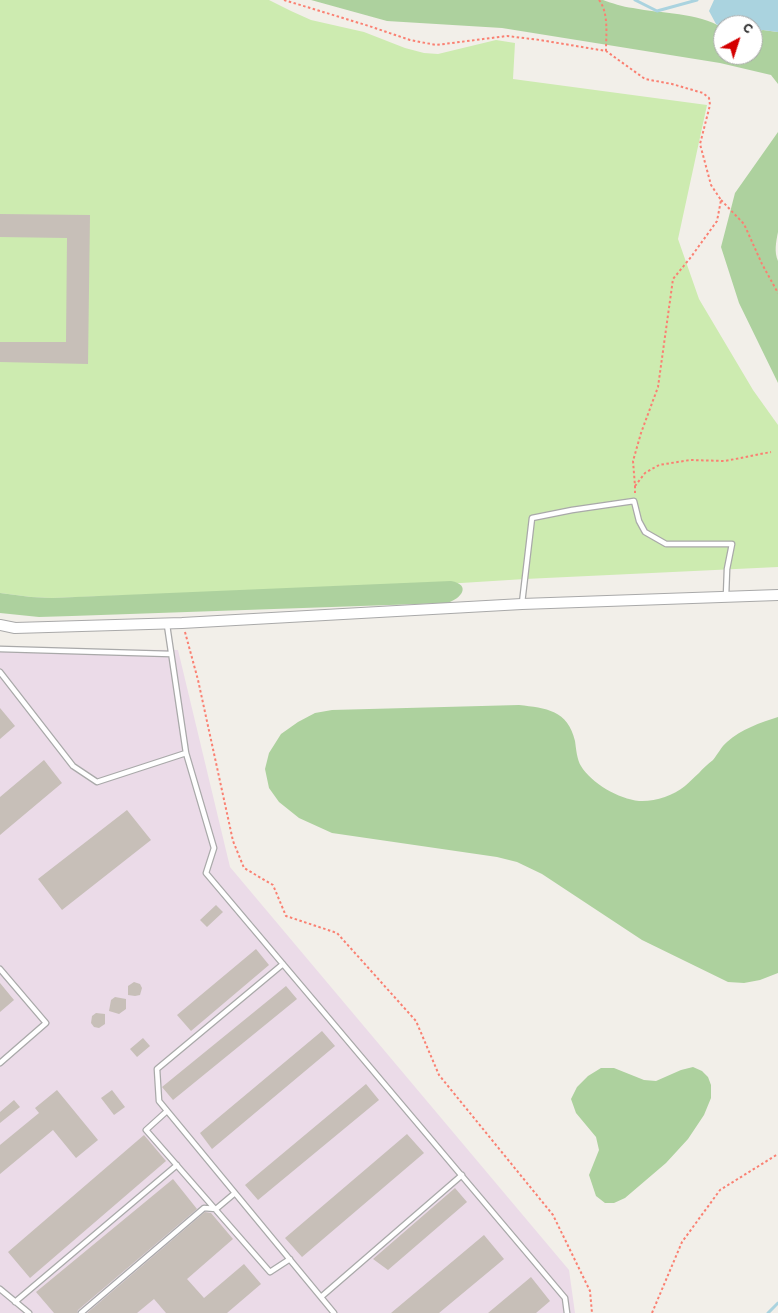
<!DOCTYPE html>
<html>
<head>
<meta charset="utf-8">
<style>
  body { margin:0 }
  #map { position:relative; width:778px; height:1313px; overflow:hidden; background:#f2efe9; font-family:Overpass,sans-serif }
  canvas { display:block }
  .north { position:absolute; left:713px; top:15px; width:50px; height:50px; box-sizing:border-box; background:#fff; border:1px solid #a7a7a7; border-radius:50%; rotate:40deg; font-size:14px; font-weight:700; line-height:20px; text-align:center; color:#222 }
  .north::after { content:''; display:block; margin:auto; width:18px; height:22px; background:#d40000; clip-path:polygon(50% 0,100% 100%,50% 72%,0 100%) }
</style>
</head>
<body>
<div id="map">
<canvas width="778" height="1313"></canvas>
<div class="north">С</div>
</div>
<script>
const g = document.querySelector('canvas').getContext('2d');
g.lineJoin = 'round';
function paint(path, color) { g.fillStyle = color; g.fill(path, 'evenodd'); }
function stroke(path, color, width, dash) { g.strokeStyle = color; g.lineWidth = width; g.lineCap = dash ? 'butt' : 'round'; g.setLineDash(dash || []); g.stroke(path); }
const industrial = new Path2D(`
  M0,647L14,649L178,650L230,867L569,1270L575,1313H0Z`);
const grass = new Path2D(`
  M0,0H269L291,11L311,20L364,32L405,48L424,53L438,54L496,40L515,43L513,79L707,105L678,239L699,299L753,390L778,425V567L525,579L445,584L52,598L31,597L0,593Z`);
const forest = new Path2D(`
  M311,0H603C612,3 622,7 633,8C662,14 697,12 723,28V55H753V32L763,30L778,32V84L771,75L720,63L502,28L387,21Z
  M778,132V232C776,242 774,252 778,261V383L739,303L721,247L735,193Z
  M451,581C472,585 461,599 447,603L72,616L39,617L0,613V593L31,597L52,598Z
  M519,705C546,708 568,710 575,741C576,748 577,760 581,766C591,783 619,799 639,801C654,802 673,796 685,786C690,782 694,777 699,773C703,768 708,764 713,760C718,754 721,747 727,742C741,729 760,723 778,717V973L760,980L744,983L728,982L642,940L542,874L517,862L497,857L332,833L299,818L279,802L269,788L265,769L269,753L281,734L298,722L315,713L332,710Z
  M693,1067L702,1071L708,1077L711,1085V1098L704,1115L688,1139L666,1163L625,1198L614,1203H605L596,1196L589,1175L599,1150L596,1137L576,1113L571,1099L577,1087L588,1076L601,1068H614L644,1080L656,1081L681,1070Z`);
const water = new Path2D(`
  M714,0H778V32L763,30L753,32V25H723V28L716,24L709,11Z`);
const stream = new Path2D(`
  M635,0L657,11L697,0
  M768,1313L778,1303`);
const building = new Path2D(`
  M0,214L90,215L88,364L0,362V342H66L67,238L0,237Z
  M0,708L15,726L0,739Z
  M44,760L62,783L0,835V797Z
  M127,810L151,840L62,910L38,879Z
  M216,905L223,912L207,927L200,920Z
  M256,949L269,965L191,1031L177,1015Z
  M134,982L140,984L142,988L140,995L135,996L128,995V986Z
  M0,983L14,1000L0,1012Z
  M286,986L297,999L173,1100L162,1087Z
  M115,997L126,999V1009L119,1014L109,1011L111,1000Z
  M96,1013L105,1014V1024L99,1028L94,1027L91,1023L92,1016Z
  M322,1031L335,1046L212,1149L200,1133Z
  M143,1038L150,1046L137,1057L130,1049Z
  M366,1084L379,1100L258,1200L245,1185Z
  M57,1090L98,1140L76,1158L53,1130L0,1174V1145L39,1113L35,1108Z
  M112,1090L125,1107L114,1115L101,1098Z
  M14,1100L20,1107L0,1123V1112Z
  M407,1134L424,1153L302,1257L285,1238Z
  M144,1135L166,1161L30,1278L8,1252Z
  M173,1179L197,1209L78,1310L77,1313H54L36,1292Z
  M455,1188L467,1202L388,1270L373,1259Z
  M205,1212L211,1213L233,1239L187,1279L204,1298L244,1264L261,1284L227,1313H166L154,1299L137,1313H87Z
  M484,1235L504,1259L439,1313H391Z
  M531,1277L550,1301L536,1313H488Z`);
const path = new Path2D(`
  M284,0L369,26L410,40L436,45L507,36L540,40L606,51L645,79L672,84L703,93L709,98L710,105L700,144L711,185L721,200L717,221L691,257L673,279L658,387L641,433L633,461L635,486V493
  M599,0C609,13 606,35 606,51
  M721,200L744,224L762,264L778,293
  M635,486L645,473L659,465L690,460L725,461L771,452
  M185,632L198,680L233,841L244,868L273,885L286,916L337,933L416,1021L439,1075L553,1215L590,1291L592,1313
  M652,1313L682,1242L720,1190L778,1154`);
const service = new Path2D(`
  M522,603L532,518L572,510L634,501L639,521L645,532L666,544H732L727,569L726,596
  M167,625L186,753L214,848L206,873L565,1298L567,1313
  M0,649L171,654
  M0,672L73,766L97,782L186,753
  M283,964L157,1069L159,1101L334,1313
  M0,969L46,1023L0,1063
  M167,1111L146,1130L270,1272L290,1259
  M0,1289L29,1313
  M321,1297L462,1175
  M15,1302L177,1165
  M81,1313L204,1208L216,1209L235,1193`);
const tertiary = new Path2D(`
  M0,625L15,628L182,623L522,604L778,595`);
paint(industrial, '#ebdbe8');
paint(grass, '#cdebb0');
paint(forest, '#add19e');
paint(water, '#aad3df');
stroke(stream, '#aad3df', 3);
paint(building, '#c7bfb8');
stroke(service, '#a9a9a9', 7);
stroke(tertiary, '#a9a9a9', 12);
stroke(path, '#fa8072', 2, [2.5, 2.5]);
stroke(service, '#fff', 4.5);
stroke(tertiary, '#fff', 10);
</script>
</body>
</html>
